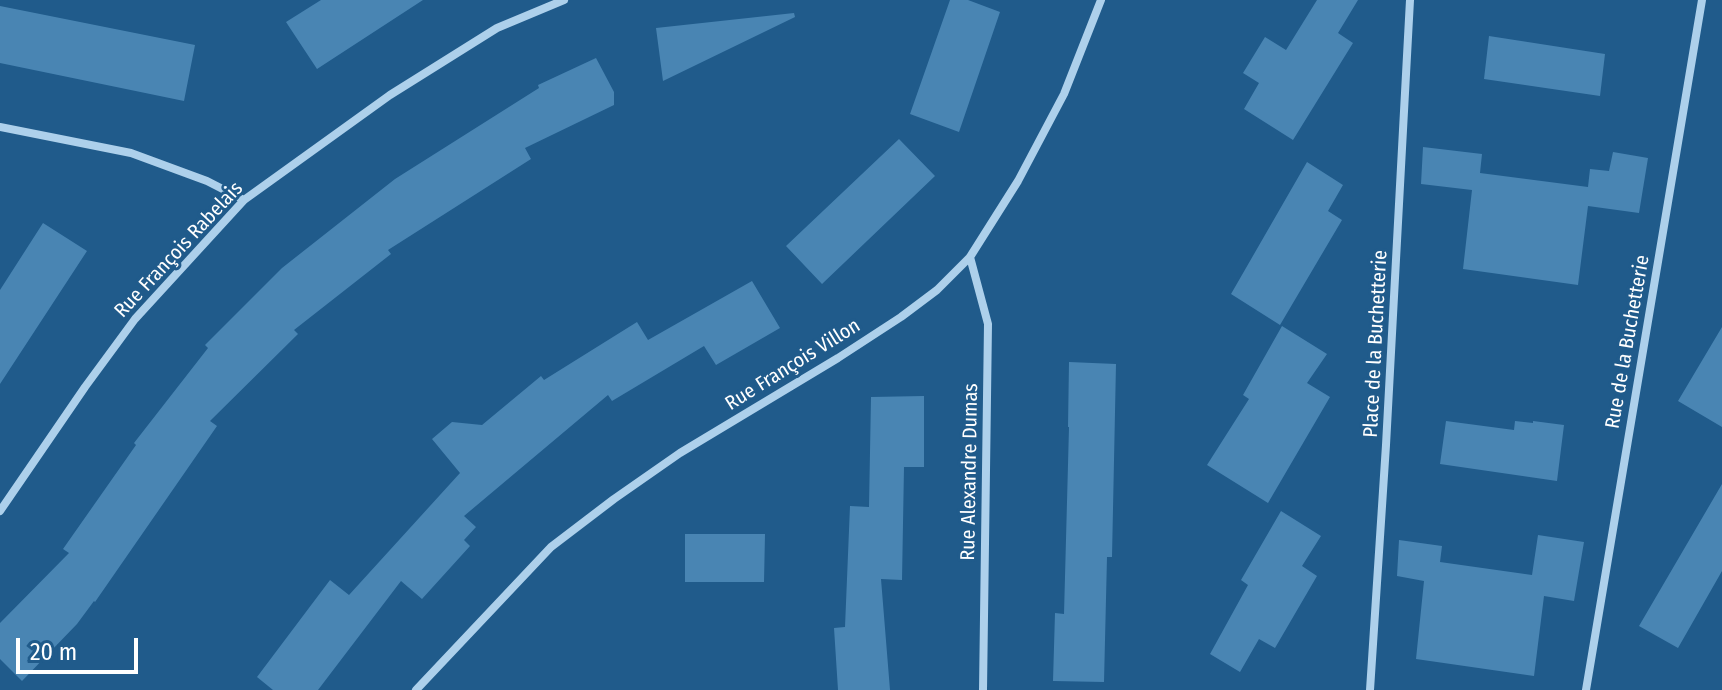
<!DOCTYPE html>
<html>
<head>
<meta charset="utf-8">
<style>
  body { margin:0 }
  #map { position:relative; width:1722px; height:690px; overflow:hidden; background:#205b8b; font-family:"Fira Sans Condensed",sans-serif }
  canvas { display:block }
  .scale { position:absolute; left:16px; top:638px; width:122px; height:36px; box-sizing:border-box; border:4px solid #fff; border-top:0; padding-left:10px; font-size:24px; line-height:28px; white-space:nowrap; color:#fff; -webkit-text-stroke:6px #205b8b; paint-order:stroke }
</style>
</head>
<body>
<div id="map">
<canvas width="1722" height="690"></canvas>
<div class="scale">20 m</div>
</div>
<script>
const g = document.querySelector('canvas').getContext('2d');
g.lineJoin = 'round';
function paint(path, color) { g.fillStyle = color; g.fill(path, 'evenodd'); }
function stroke(path, color, width, dash) { g.strokeStyle = color; g.lineWidth = width; g.lineCap = dash ? 'butt' : 'round'; g.setLineDash(dash || []); g.stroke(path); }
function label(font, color, halo, rows, align = 'center') {
  g.font = font + ' "Fira Sans Condensed",sans-serif'; g.lineWidth = 6; g.setLineDash([]); g.textBaseline = 'middle'; g.strokeStyle = halo; g.fillStyle = color; for (const [text, x, y, turn = 0] of rows) {
    g.save(); g.translate(x, y); g.rotate((+turn || 0) * Math.PI / 180); g.textAlign = isNaN(turn) ? turn : align; if (halo) g.strokeText(text, 0, 0); g.fillText(text, 0, 0); g.restore();
  }
}
const building = new Path2D(`
  M321,0H423L317,69L286,22Z
  M950,0H968L1000,12L959,132L910,114Z
  M1317,0H1358L1338,33L1353,43L1293,140L1244,109L1259,83L1243,73L1265,37L1286,50Z
  M0,6L195,45L184,101L0,63Z
  M794,13L795,17L663,81L656,28Z
  M1489,36L1605,54L1600,96L1484,79Z
  M596,58L614,92V105L525,148L531,159L388,250L391,254L294,330L298,334L210,421L217,426L95,602L94,601L77,624L22,681L0,659V623L69,553L63,549L136,445L134,443L208,348L205,345L282,268L395,179L539,88L538,85Z
  M899,139L935,176L822,284L786,246Z
  M1423,147L1482,154L1480,173L1588,187L1590,169L1609,171L1613,152L1648,158L1639,213L1588,206L1578,285L1463,269L1472,190L1421,184Z
  M1307,162L1343,185L1328,211L1342,220L1280,325L1231,294Z
  M43,223L87,251L0,384V290Z
  M752,281L780,328L716,365L704,346L612,401L608,395L464,516L476,527L464,540L470,546L422,599L401,581L318,690H273L257,677L330,580L349,595L460,473L432,439L452,422L482,425L541,376L544,380L637,322L648,340Z
  M1282,326L1327,354L1307,383L1330,397L1268,503L1207,465L1249,399L1243,395Z
  M1722,327V427L1678,401Z
  M1069,362L1116,364L1112,557H1107L1104,682L1053,681L1055,613L1064,614L1069,427H1068Z
  M924,396V467H904L902,580L881,579L890,690H838L834,628L845,627L850,506L869,507L871,397Z
  M1446,421L1514,430L1515,421L1533,423V421L1564,425L1557,481L1440,464Z
  M1722,484V571L1678,648L1639,626Z
  M1281,511L1321,536L1302,566L1317,576L1275,648L1259,639L1240,672L1210,654L1248,585L1241,580Z
  M685,534H765L764,582H685Z
  M1538,535L1584,542L1574,601L1544,596L1534,676L1416,659L1424,581L1397,576L1399,540L1442,546L1440,562L1532,575Z`);
const street = new Path2D(`
  M0,127L131,153L207,181L244,200
  M970,257L988,324L983,690
  M0,511L85,387L135,319L244,200L390,95L497,28L564,0
  M416,690L551,547L614,499L680,453L838,358L901,317L937,290L970,257L1018,181L1064,94L1101,0
  M1370,690L1386,445L1410,0
  M1586,690L1702,0`);
const streetNames = [
  ["Rue François Rabelais",179,250,-47],
  ["Rue de la Buchetterie",1628,342,-80],
  ["Place de la Buchetterie",1376,344,-87],
  ["Rue François Villon",793,365,-32],
  ["Rue Alexandre Dumas",970,472,-89]
];
paint(building, '#4985b3');
stroke(street, '#add0eb', 8);
label('20px', '#fff', '#205b8b', streetNames);
</script>
</body>
</html>
